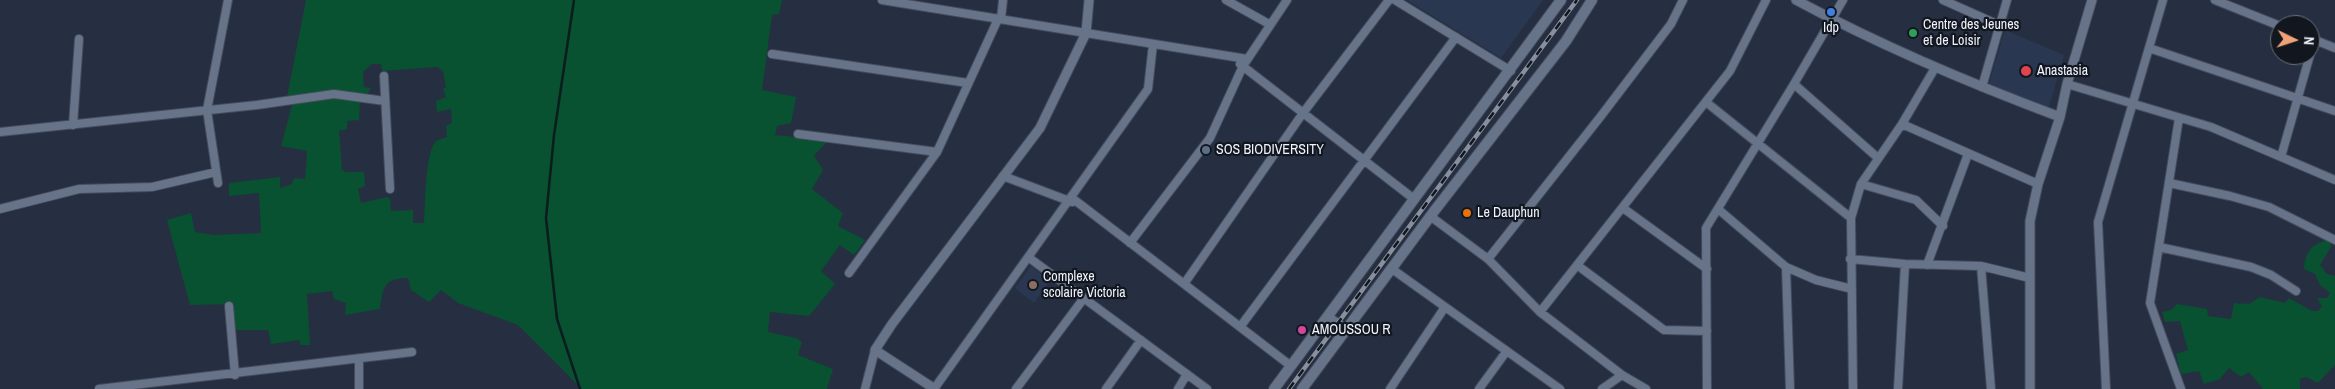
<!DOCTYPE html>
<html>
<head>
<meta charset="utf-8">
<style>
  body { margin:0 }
  #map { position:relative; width:2335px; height:389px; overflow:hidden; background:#252f41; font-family:"Archivo Narrow",sans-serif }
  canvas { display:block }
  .north { position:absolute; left:2270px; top:15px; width:50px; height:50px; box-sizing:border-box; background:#12171f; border:1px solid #6a6f78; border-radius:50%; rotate:94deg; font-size:14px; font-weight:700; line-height:20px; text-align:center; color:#eef3fd }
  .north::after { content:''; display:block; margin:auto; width:18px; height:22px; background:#efa377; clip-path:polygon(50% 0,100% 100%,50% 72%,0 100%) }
</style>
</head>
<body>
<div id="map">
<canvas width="2335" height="389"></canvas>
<div class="north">N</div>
</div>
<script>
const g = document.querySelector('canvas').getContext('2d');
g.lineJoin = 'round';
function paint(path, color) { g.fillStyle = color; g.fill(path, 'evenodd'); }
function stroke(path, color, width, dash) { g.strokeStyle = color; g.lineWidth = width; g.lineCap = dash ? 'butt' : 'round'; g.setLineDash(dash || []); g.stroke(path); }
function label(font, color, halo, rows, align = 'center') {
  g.font = font + ' "Archivo Narrow",sans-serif'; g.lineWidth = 4.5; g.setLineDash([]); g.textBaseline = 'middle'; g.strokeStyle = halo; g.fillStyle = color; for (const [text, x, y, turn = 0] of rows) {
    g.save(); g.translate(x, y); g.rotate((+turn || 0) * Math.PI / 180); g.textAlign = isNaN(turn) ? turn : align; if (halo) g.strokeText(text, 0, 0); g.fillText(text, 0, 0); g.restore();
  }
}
const built = new Path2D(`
  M1407,0H1543L1501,58Z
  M2005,30L2064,55L2048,110L1988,87Z
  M1031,266L1050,281L1034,303L1015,288Z`);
const green = new Path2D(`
  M306,0H782L779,14L772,15L762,90L796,97L791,123L777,126L775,135L829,140L814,155L823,170L812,189L843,213L838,226L865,240L854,255L840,245L821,271L835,284L809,316L770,312L768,332L796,338L802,342L798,355L833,369L827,389H582L518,325L458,303L441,290L429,302L411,290L408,278C383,278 383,288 380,309L345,315L346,303L334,299L332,291L307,294L310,345H300V340L271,344L268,330H235L233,304L190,305L167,220L191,213L195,232L214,235L261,233L259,193L229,196V183L280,177V188L292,184L294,178L305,179L307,151L281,146L293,102L335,97L360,102L359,120L347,121V129L339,131L342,170L346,172H364L365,186L358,189L361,203L387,197L390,199L391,211L413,210V223H424C425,207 425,152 436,141C439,139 444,138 447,137L446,126L452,123L451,109L437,112L436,101L446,97L443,89L446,87L443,71L437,67L382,71L381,64H372L363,72L364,87L371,88L367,95L340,90L287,97Z
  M2328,240L2331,243V247L2320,265L2327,274L2335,276V365L2318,383L2306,377L2300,379V389H2263L2249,372L2241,377L2229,368L2220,379L2204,384L2199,371L2181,374L2176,354L2188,350L2180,321L2165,322L2162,312L2171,310L2177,304L2207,309L2208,316L2231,319L2234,303L2249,304L2260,297L2285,303L2289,298L2312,311H2318L2322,306L2317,298H2327L2330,293L2320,285L2315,274L2304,269C2305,253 2311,244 2328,240Z`);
const stream = new Path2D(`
  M574,0L554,135L546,218L557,319L580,389`);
const minor = new Path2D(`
  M882,0L1247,59
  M1226,0L1269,24
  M1395,0L1511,71
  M1943,0L1999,25
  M2215,0L2280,26
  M1001,19L1003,0
  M2310,38L2335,48
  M2149,48L2335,111
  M772,54L968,83
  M1240,64L1414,199
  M384,76L390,189
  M1794,84L1878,158
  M2067,84L2211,127L2335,180
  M1982,87L2007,0
  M1706,102L1851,218
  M2179,118L2150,303L2181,389
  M1902,124L2038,184
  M73,125L79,39
  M0,132L257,105L334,94L385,101
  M798,134L937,152
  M2281,157L2310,55
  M1003,176L1072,202
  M218,183L207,110L228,0
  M2169,183L2230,196L2269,207L2335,240
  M1861,184L1916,200L1943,226
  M1072,198L1291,366
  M1623,208L1707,269
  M0,209L79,189L152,187L216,172
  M1718,209L1786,267L1816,280L1852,289
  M1430,216L1488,259L1540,312L1622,375L1646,389
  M1130,243L1210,138L1243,66L1287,0
  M2159,247L2251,267L2271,275L2296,291
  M1028,257L1207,389
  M1488,259L1601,116L1671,24L1683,0
  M1850,259L1905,264L1981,266L2030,278
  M1577,265L1664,330L1707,331
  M1927,265L1968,154
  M1981,266L1991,389
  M1786,267L1790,389
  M1392,269L1560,389
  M849,273L937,152L998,19
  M1184,284L1303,113L1389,0
  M229,306L235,375
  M1540,312L1730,71L1766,0
  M1240,327L1456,37
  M359,359V389
  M99,389L412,352
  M865,389L875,350
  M934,389L1148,89L1153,44
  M1016,389L1084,298
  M1106,389L1141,340
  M1178,389L1187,374
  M1390,389L1445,307
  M1479,389L1506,352
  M1602,389L1622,375
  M1707,389L1706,228L1794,84L1843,0
  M1853,389L1851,218L1861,184L1902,124L1935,68
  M1898,389L1905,264
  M2106,389L2098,222L2163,0`);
const tertiary = new Path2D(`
  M1796,0C1881,46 1969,83 2060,117
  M935,389L875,350L892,324L1040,128L1086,33L1089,0
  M2030,389V221L2038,184L2060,117L2067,84L2092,0`);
const secondary = new Path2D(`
  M1327,317L1346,330
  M1274,389L1561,0
  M1302,389L1435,210L1566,41L1592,0`);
const rail = new Path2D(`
  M1289,389L1577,0`);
const markers = [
  [1831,12,5,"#3f7fe0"],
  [1913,33,5,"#2e9e5b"],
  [2026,71,6,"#e0444e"],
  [1206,150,5,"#5c6f8a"],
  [1467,213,5,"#e8710a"],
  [1033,285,5,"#8d6e63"],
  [1302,330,5,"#d1479c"]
];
const poiNames = [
  ["Centre des Jeunes",1923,25],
  ["et de Loisir",1923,41],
  ["Idp",1831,28,"center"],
  ["Anastasia",2037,71],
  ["SOS BIODIVERSITY",1216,150],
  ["Le Dauphun",1477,213],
  ["Complexe",1043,277],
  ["scolaire Victoria",1043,293],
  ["AMOUSSOU R",1312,330]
];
paint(built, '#2a3750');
paint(green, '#085131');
stroke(stream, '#0a1c1e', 2.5);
stroke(minor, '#444c5b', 10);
stroke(tertiary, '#444c5b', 11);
stroke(secondary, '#444c5b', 12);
stroke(minor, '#677389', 8);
stroke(tertiary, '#677389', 9);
stroke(secondary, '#677389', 10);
stroke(rail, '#888f9d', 4.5);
stroke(rail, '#12171f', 2.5, [8]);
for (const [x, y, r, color] of markers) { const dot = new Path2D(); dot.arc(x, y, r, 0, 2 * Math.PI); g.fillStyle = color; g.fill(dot); stroke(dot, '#12171f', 2); }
label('14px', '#eef3fd', '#12171f', poiNames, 'left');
</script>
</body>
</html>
